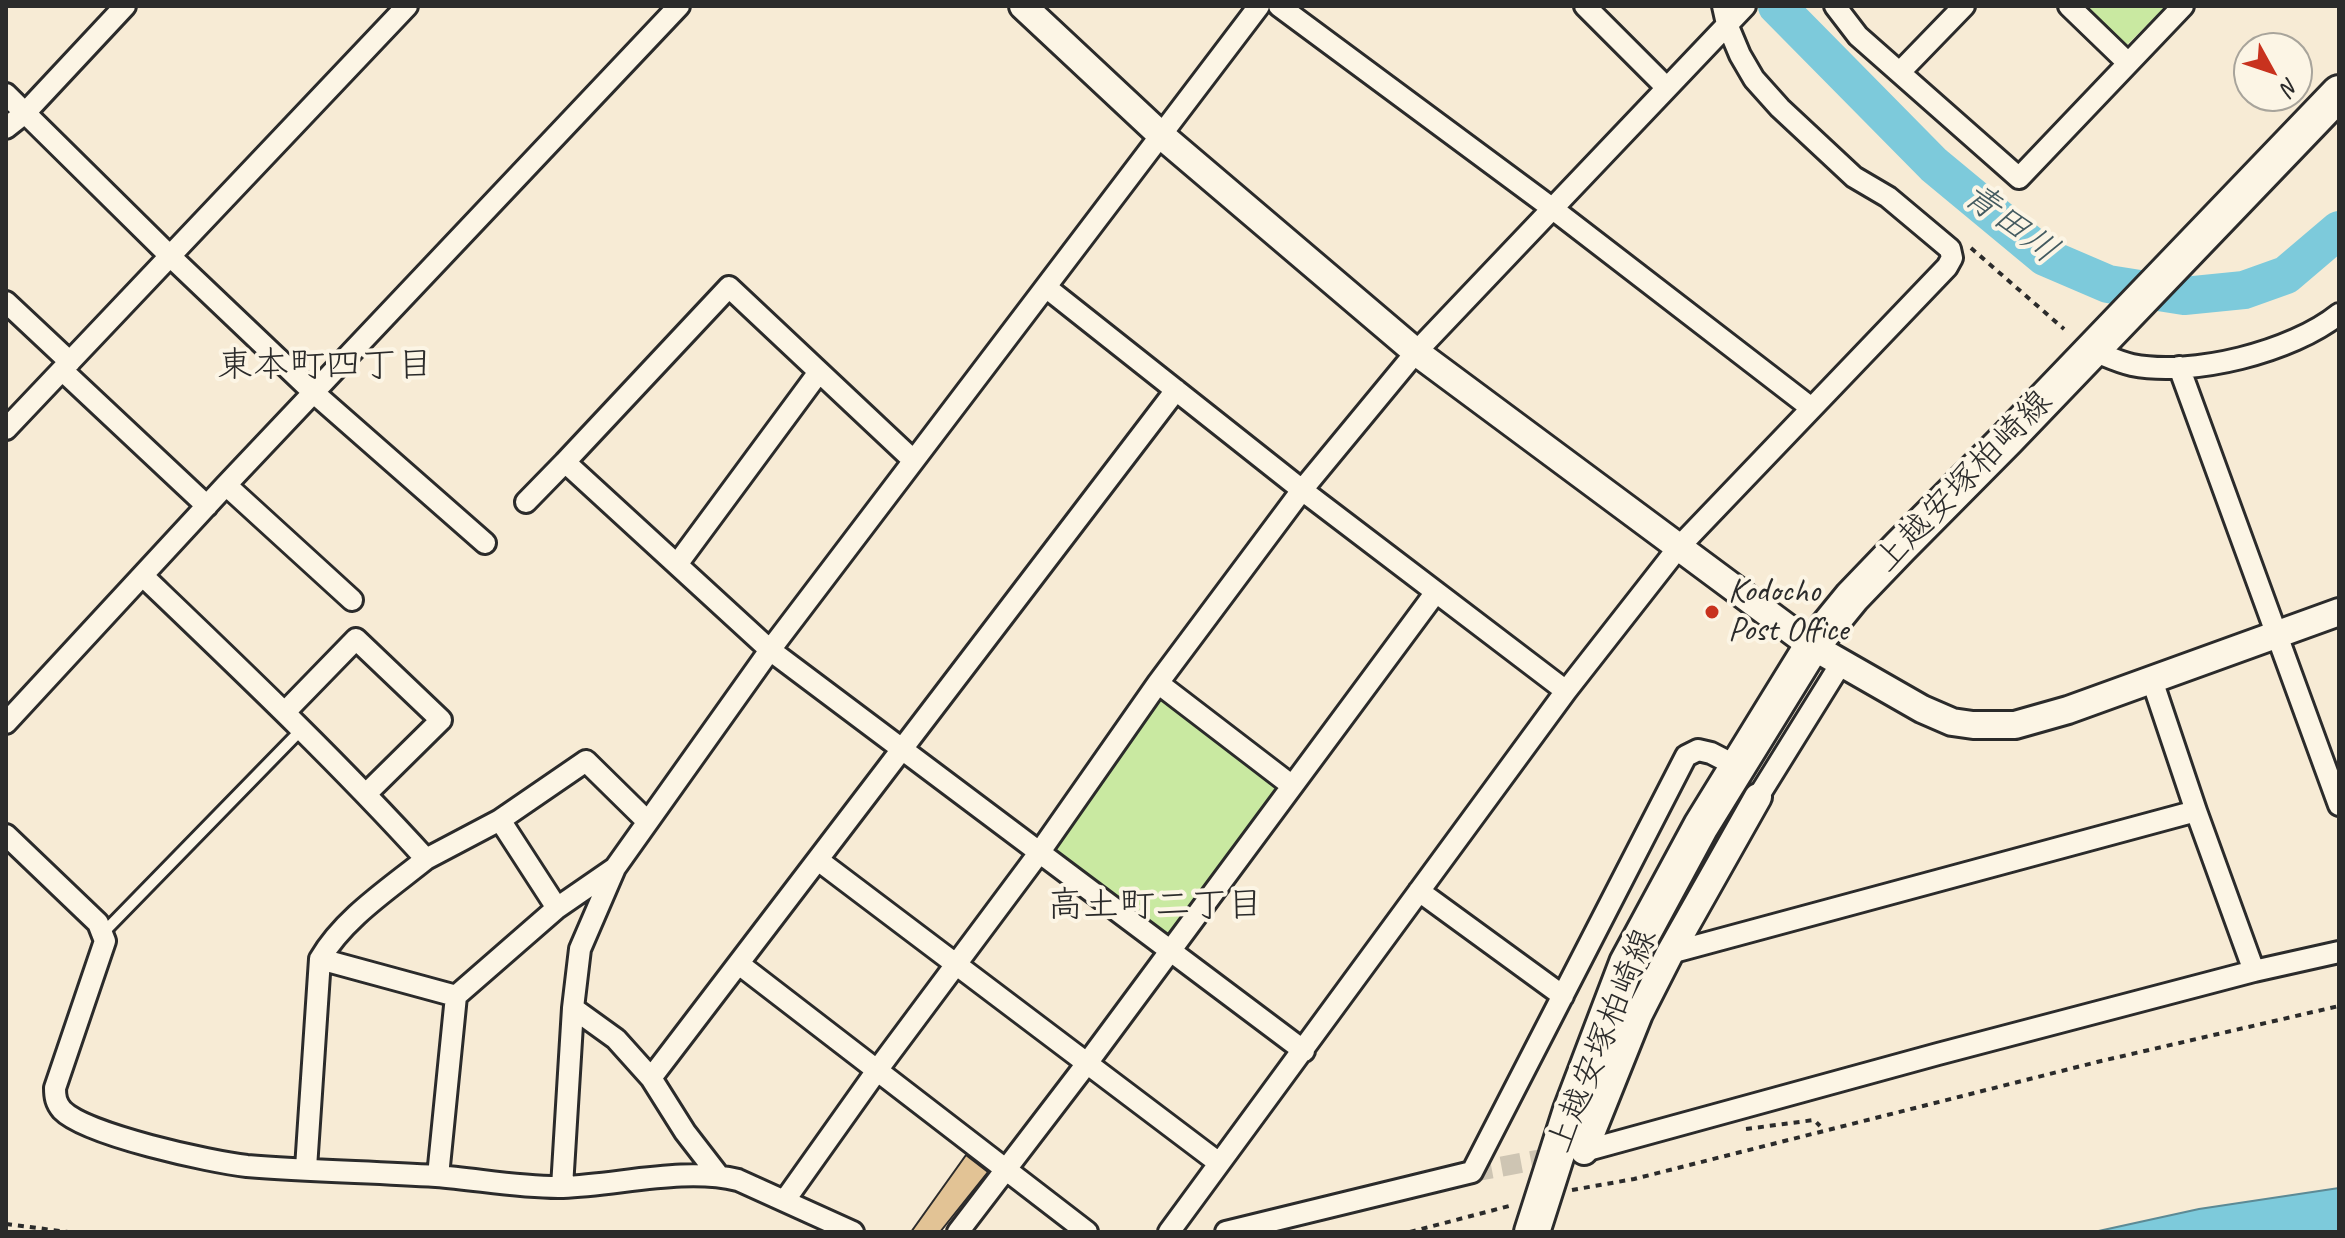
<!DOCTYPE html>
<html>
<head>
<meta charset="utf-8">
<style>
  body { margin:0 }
  #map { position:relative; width:2345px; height:1238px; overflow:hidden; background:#f7ebd5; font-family:Caveat,sans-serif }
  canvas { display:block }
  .frame { position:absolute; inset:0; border:8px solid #2b2b2b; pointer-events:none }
  .north { position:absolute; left:2233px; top:32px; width:80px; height:80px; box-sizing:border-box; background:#fcf5e5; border:2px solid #a8a49b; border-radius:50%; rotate:130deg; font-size:22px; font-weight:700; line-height:32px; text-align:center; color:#2b2b2b }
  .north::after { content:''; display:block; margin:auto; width:28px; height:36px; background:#c8321e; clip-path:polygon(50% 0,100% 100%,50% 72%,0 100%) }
</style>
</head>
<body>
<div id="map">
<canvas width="2345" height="1238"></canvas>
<div class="frame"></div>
<div class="north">N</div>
</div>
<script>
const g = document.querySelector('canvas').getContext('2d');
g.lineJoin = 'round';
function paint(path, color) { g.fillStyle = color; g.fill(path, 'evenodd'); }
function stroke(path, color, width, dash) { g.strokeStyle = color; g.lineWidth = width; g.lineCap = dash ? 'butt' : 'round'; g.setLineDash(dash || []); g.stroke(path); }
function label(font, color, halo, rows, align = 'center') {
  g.font = font + ' Caveat,"Klee One",sans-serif'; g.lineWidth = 8; g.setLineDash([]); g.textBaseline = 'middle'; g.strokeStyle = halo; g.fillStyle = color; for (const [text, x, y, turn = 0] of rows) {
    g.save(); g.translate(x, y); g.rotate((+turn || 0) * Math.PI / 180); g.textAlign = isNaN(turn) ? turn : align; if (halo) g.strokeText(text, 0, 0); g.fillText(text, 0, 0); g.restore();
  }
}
const green = new Path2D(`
  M2081,6H2166L2124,48Z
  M1160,696L1278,786L1165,937L1044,847Z`);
const water = new Path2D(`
  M2339,1188V1232H2094L2199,1209Z`);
const river = new Path2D(`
  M1777,6L1934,165L2045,257L2108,284L2184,296L2244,290L2286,275L2339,230`);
const building = new Path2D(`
  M966,1155L988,1172L940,1232H911Z`);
const minorTunnel = new Path2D(`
  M1472,1172L1564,1155`);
const path = new Path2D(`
  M1971,248L2064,329
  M1746,1129L1814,1120L1820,1126
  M1572,1190L1634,1179L2097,1062L2339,1006
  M6,1224L68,1232
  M1410,1232L1513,1205`);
const service = new Path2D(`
  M102,934L302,729`);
const minor = new Path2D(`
  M1279,6L1553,209L1810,407
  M1585,6L1666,87
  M1835,6L1858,36L2019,178L2183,6
  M2069,6L2128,63
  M1900,72L1964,6
  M6,94L170,256L313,392L485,543
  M6,128L25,113L125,6
  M1047,288L1302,490L1566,691
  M6,302L70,362
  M2091,350C2104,355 2118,362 2132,365C2192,377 2292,352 2339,314
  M2179,367L2339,805
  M62,370L207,506
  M6,429L407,6
  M913,460L729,287L565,462L770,650L1304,1051
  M226,485L352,600
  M526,502L565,462
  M678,563L819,372
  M143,576C239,668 336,760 426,859L500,820L586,761L647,821
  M2152,680L2196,811
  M1158,683L1291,785
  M285,712L356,639L441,720L366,794
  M6,723L226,485L679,6
  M1758,797L1840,665
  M500,820L557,908
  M6,835L98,923L105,941L55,1088C55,1097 56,1103 62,1110C86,1135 211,1162 247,1166C310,1171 373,1172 436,1176C477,1179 521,1188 563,1187C619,1185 684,1167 738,1180L853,1232
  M818,860L1219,1163
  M1419,891L1563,996
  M1670,953L2196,811L2254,971
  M320,959C344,918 389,889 426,859
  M739,964L1087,1232
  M651,1078L1176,390
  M1584,1151L1938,1054L2254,971L2339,952
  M306,1168L320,959L456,996
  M438,1176L456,996L557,908L615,868
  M719,1176L685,1132L651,1078L616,1039L573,1008L580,949L615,868L770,650L1259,6
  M562,1187L573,1008
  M785,1200L878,1069L1039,853L1158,683L1302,490L1416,352L1745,6
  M958,1232L1088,1062L1436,592
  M1169,1232L1566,691L1678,548L1947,267L1952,258L1950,249L1888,197L1854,177L1780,108L1754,79L1740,55L1727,24L1723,6
  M1226,1232L1472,1172L1686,756L1698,750L1711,753L1740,768`);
const tertiary = new Path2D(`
  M1023,6L1162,136L1416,352L1812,646L1922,709L1952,722L1973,725H2015L2068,710L2339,612
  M1584,1151L1639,1014L1670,953L1758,797`);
const primary = new Path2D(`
  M1532,1232L1571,1110L1627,963L1701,826L1812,646L1852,597L1900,547L2007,439L2339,93`);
const markers = [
  [1712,612,8,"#c8321e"]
];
const streetNames = [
  ["上越安塚柏崎線",1964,482,-46],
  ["上越安塚柏崎線",1603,1041,-68]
];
const poiNames = [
  ["Kodocho",1728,592],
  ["Post Office",1728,631]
];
const waterNames = [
  ["青田川",2010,224,37]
];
const neighbourhoodNames = [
  ["東本町四丁目",325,367],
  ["高土町二丁目",1155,907]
];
paint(green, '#c9e9a1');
paint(water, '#7dcadb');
stroke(water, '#5c8a95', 2);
stroke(river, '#7dcadb', 38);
paint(building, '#e2c395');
stroke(building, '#2b2b2b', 2);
stroke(minorTunnel, '#cec5b3', 20, [20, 10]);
stroke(service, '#2b2b2b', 16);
stroke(minor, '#2b2b2b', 26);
stroke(tertiary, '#2b2b2b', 32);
stroke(primary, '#2b2b2b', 40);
stroke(path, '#2b2b2b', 4, [6, 6]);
stroke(service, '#fcf5e5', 10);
stroke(minor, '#fcf5e5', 20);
stroke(tertiary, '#fcf5e5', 26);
stroke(primary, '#fcf5e5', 34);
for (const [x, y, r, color] of markers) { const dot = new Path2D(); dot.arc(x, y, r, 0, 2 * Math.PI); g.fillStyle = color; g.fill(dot); stroke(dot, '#fcf5e5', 3); }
label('34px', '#2b2b2b', '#fcf5e5', streetNames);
label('34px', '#2b2b2b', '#fcf5e5', poiNames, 'left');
label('italic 36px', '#445b60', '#fcf5e5', waterNames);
label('36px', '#2b2b2b', '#fcf5e5', neighbourhoodNames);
</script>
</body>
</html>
